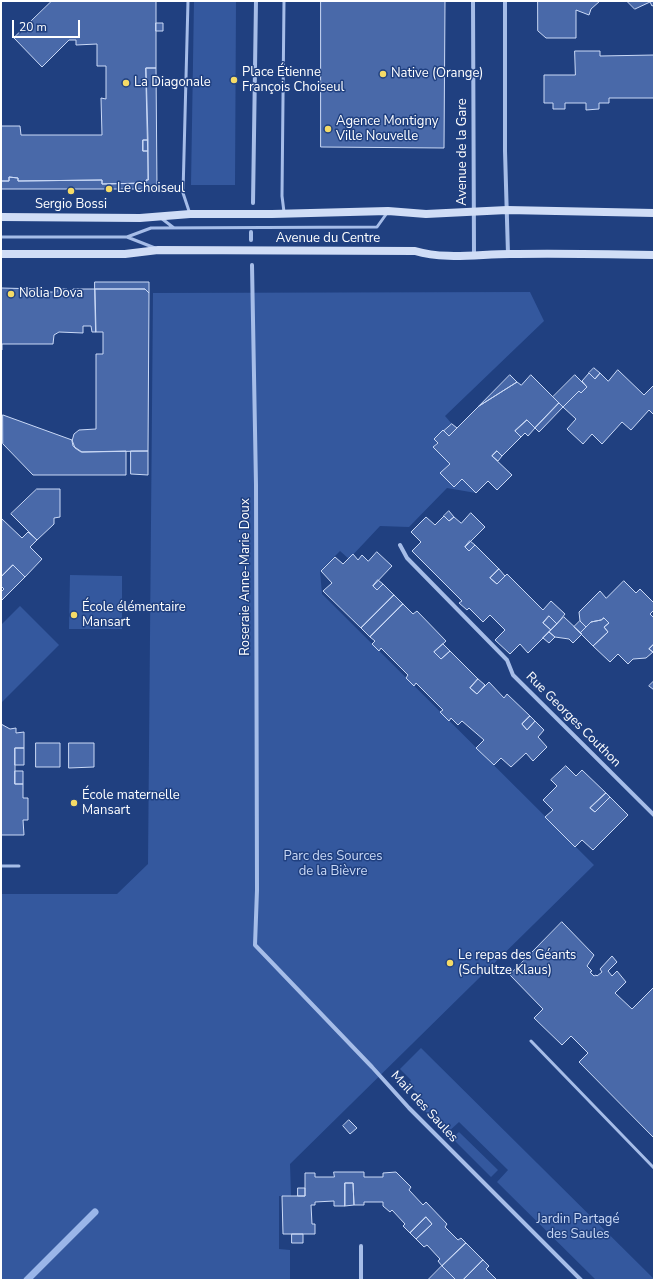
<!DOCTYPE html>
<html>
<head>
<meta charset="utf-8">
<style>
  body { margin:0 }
  #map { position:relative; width:655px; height:1281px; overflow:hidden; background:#204080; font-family:"Nunito Sans",sans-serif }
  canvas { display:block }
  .frame { position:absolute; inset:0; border:2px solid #fff; pointer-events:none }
  .scale { position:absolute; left:12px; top:20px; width:68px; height:18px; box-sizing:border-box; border:2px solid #fff; border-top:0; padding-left:5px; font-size:12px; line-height:14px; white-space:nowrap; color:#fff; -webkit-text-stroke:3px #204080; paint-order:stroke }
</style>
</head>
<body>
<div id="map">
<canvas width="655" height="1281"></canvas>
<div class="frame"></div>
<div class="scale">20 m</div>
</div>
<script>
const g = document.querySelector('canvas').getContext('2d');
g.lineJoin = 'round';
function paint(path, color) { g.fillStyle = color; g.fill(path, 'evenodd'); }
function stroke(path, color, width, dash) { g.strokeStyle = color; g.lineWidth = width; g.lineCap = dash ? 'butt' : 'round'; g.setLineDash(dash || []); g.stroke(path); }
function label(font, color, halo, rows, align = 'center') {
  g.font = font + ' "Nunito Sans",sans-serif'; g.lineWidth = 3; g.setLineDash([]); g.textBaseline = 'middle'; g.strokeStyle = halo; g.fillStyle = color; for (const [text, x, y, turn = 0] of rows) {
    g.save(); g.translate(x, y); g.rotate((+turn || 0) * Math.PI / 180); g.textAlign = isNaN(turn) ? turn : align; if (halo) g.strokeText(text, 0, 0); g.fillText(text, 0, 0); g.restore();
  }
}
const green = new Path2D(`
  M194,1H236L235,185H191Z
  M530,292L544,321L445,416L452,424L433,447L450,464L441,473L454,487L462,479L476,493L447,488L409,527L380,526L349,559L340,551L320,571L322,594L594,865L290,1164L291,1196H279V1249L290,1250V1280H1V894H117L148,864L153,293Z
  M70,575L122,576V629H69Z
  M20,606L59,645L1,703V625Z
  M421,1048L654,1279V1280H596L497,1182L508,1170L459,1122L447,1133L415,1101L420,1096L408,1084L411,1080L400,1069Z
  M459,1132L498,1170L491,1177L452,1138Z`);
const stream = new Path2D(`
  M27,1280L95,1212`);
const building = new Path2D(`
  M52,1H156V68H146L148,140H143V151H148V180H146V183L102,184V180L18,181V178L9,177V181H1V126H20L21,135H102L101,98L106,99V66H97V44L76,45V40H69L42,67L14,38Z
  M321,1H445L444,148L321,147Z
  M538,1H600L591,9L589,15L576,10V38H546L538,31Z
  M627,1H654V5L652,6L650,2L635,9Z
  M156,23H163V31H156Z
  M575,51H600V56L654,55V98H609V103H599V109L586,110V103H565V109H553V103H544V75H575Z
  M146,68H156L157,189H1V181H9V177L18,178V181L102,180V184L146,183V180H148Z
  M143,140H148V151H143Z
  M95,282H149V293L145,289H95Z
  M1,288L39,289V292H57V289H67V292H70L73,289H95L96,332H92L91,326H83V333L59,332L54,335L53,344H2V350H1Z
  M95,289H145L149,293L148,451L82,452L73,446L72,441L74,434L79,430L96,429V354H103V332H96Z
  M594,368L600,373L595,379L589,373Z
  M618,370L644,395L654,385V415L649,410L631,430L622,422L602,444L592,434L583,444L567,429L576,419L563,407L579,391L581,393L587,387L582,381L589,373L595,379L600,373L608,381Z
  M510,375L517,382L479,406Z
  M531,375L559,403L535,428L527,420L515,431L521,437L502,456L497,451L492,456L512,475L497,490L488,481L476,493L462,479L454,487L440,473L450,464L433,447L438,443L434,439L443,430L449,436L479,406L517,382L521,385Z
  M575,375L587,387L581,393L579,391L563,407L553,397Z
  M559,403L563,407L539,432L535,428Z
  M3,415L72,440L75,448L81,452L126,451V475H33L3,444Z
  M527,420L535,428L528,436L525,433L521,437L515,431Z
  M452,424L457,428L449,436L444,431Z
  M131,451H148V475L131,474Z
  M497,451L502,456L498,461L492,456Z
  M37,489H60V517L54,518V524L37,540L11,514Z
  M449,511L454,517L449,521L444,516Z
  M471,513L485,527L465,547L469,551L475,545L499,569L490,578L497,584L507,574L543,610L551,601L565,614L557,624L549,616L543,623L551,630L528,653L520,644L510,654L495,640L505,630L490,615L483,622L469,608L467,610L459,603L462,601L412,551L421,542L411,532L426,517L435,525L444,516L449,521L454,517L461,523Z
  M2,519L22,538L28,532L37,540L30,547L42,559L25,577L13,565L1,577Z
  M470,541L475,545L469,551L465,547Z
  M377,552L392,566L373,586L377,590L383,584L394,595L361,628L323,591L332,583L321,571L335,557L343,564L353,554L358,560L362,555L368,561Z
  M13,565L25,577L1,601V592L4,589L1,586V577Z
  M499,569L505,576L497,584L490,578Z
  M378,580L383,584L377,590L373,586Z
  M624,581L636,593L640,589L654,603V610L650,614L654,618V644L649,649L653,652L646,658L633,659L628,664L618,654L610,662L593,646L608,632L604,627L609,623L604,618L601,620L591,622L586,627L580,621L579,612L600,591L606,598Z
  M394,595L403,604L370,637L361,628Z
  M403,604L413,614L417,611L446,641L434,652L441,659L450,651L478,679L470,688L477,694L489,682L504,698L507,694L530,716L522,724L527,730L535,721L544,730L538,737L547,747L533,761L526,753L511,767L501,758L494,765L476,748L484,740L462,721L458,725L451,718L449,721L440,712L443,710L416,683L414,686L406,678L408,675L381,648L379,651L372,644L375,641L370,637Z
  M549,616L557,624L551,630L543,623Z
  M564,617L582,634L573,643L569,639L555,637L549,632Z
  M604,618L609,623L604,627L608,632L593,646L580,633L591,622L601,620Z
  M580,621L586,627L580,633L574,627Z
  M549,632L555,637L549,643L543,638Z
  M443,644L450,651L441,659L434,652Z
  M654,644V653L649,649Z
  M478,679L485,685L477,694L470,688Z
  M654,681V690L649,686Z
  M530,716L535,721L527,730L522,724Z
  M1,724L10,729L16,728V733L24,732V748H15V784H23V798H28V820H23L24,835H1Z
  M36,743H60V767H36Z
  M69,743H94V767L69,768Z
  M15,748H24V765H15Z
  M566,766L576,776L582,770L606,793L590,808L595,812L610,797L628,815L593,850L582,840L575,847L545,817L553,810L543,800L557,786L551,780Z
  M15,771H23V784H15Z
  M606,793L610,797L595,812L590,808Z
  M562,922L594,955L587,966L592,971L590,972L594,976L596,975L597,976L602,972L600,969L612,956L617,962L608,971L612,976L617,971L626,982L615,993L632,1009L654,987V1138L579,1062L588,1053L571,1036L562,1045L534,1018L543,1009L510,975Z
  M349,1120L357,1128L350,1134L343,1126Z
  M334,1172H364V1177H383V1173L396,1172L411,1187L409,1190L423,1205L426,1202L447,1224L445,1227L458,1240L461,1238L466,1243L442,1266L438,1261L440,1259L427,1245L424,1247L416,1239L432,1224L426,1217L410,1233L403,1226L405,1224L392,1210L390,1212L383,1206V1202H364V1205H354L353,1183H345V1206H334V1201L315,1202V1205H311L312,1224H315V1234H283L282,1196H305V1173H315V1177H334Z
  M345,1183H353L354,1205L345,1206Z
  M298,1188H305V1196H298Z
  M426,1217L432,1224L416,1239L410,1233Z
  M292,1234H303V1243H292Z
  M466,1243L483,1260L463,1280H456L442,1266Z
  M483,1260L489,1266L486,1269L497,1280H463Z
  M442,1266L456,1280H428Z`);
const lane = new Path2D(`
  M188,1L183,193L190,214
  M284,212L282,196L284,1
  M161,218L174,228
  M1,237H127L151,228L377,227L387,213
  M127,237L155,248
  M1,866H19
  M531,1041L654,1168`);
const street = new Path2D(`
  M473,1L474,255
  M505,1V151L508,254
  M253,203L256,1
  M251,232V240
  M252,265L256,485L257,890L255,945L372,1067L409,1108L581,1280
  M400,545L407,558L507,660L513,675L654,815
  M361,1246V1280`);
const secondary = new Path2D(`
  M1,217L140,218L190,214H272L388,211L426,214L507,210L654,213
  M1,254H125L158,250L415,251C445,260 479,254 510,254C558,253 606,254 654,255`);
const markers = [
  [383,74,4,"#f5db67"],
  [234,80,4,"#f5db67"],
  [126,83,4,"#f5db67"],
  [328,129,4,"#f5db67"],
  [109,189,4,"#f5db67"],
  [71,191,4,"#f5db67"],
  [11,294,4,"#f5db67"],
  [74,615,4,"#f5db67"],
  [74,803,4,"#f5db67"],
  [450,963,4,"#f5db67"]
];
const poiNames = [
  ["Place Étienne",242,73],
  ["François Choiseul",242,88],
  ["Native (Orange)",391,74],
  ["La Diagonale",134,83],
  ["Agence Montigny",336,122],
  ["Ville Nouvelle",336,137],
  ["Le Choiseul",117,189],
  ["Sergio Bossi",71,205,"center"],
  ["Nolia Dova",19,294],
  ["École élémentaire",82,608],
  ["Mansart",82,623],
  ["École maternelle",82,796],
  ["Mansart",82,811],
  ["Le repas des Géants",458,956],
  ["(Schultze Klaus)",458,971]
];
const streetNames = [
  ["Avenue de la Gare",463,152,-90],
  ["Avenue du Centre",328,239],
  ["Roseraie Anne-Marie Doux",246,577,-90],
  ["Rue Georges Couthon",573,720,45],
  ["Mail des Saules",424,1107,47]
];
const parkNames = [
  ["Parc des Sources",333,857],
  ["de la Bièvre",333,872],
  ["Jardin Partagé",578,1220],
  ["des Saules",578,1235]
];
paint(green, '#34589e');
stroke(stream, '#9ab6e9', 7);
paint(building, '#4969a9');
stroke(building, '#cad9f6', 1);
stroke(lane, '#a6bde8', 3);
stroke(street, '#a6bde8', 4);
stroke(secondary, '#d0ddf6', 8);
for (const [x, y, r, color] of markers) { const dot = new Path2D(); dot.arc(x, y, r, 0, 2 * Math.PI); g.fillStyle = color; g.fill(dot); stroke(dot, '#204080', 1.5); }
label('13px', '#fff', '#204080', poiNames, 'left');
label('13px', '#fff', '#204080', streetNames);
label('13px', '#cad9f6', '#204080', parkNames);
</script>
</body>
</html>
